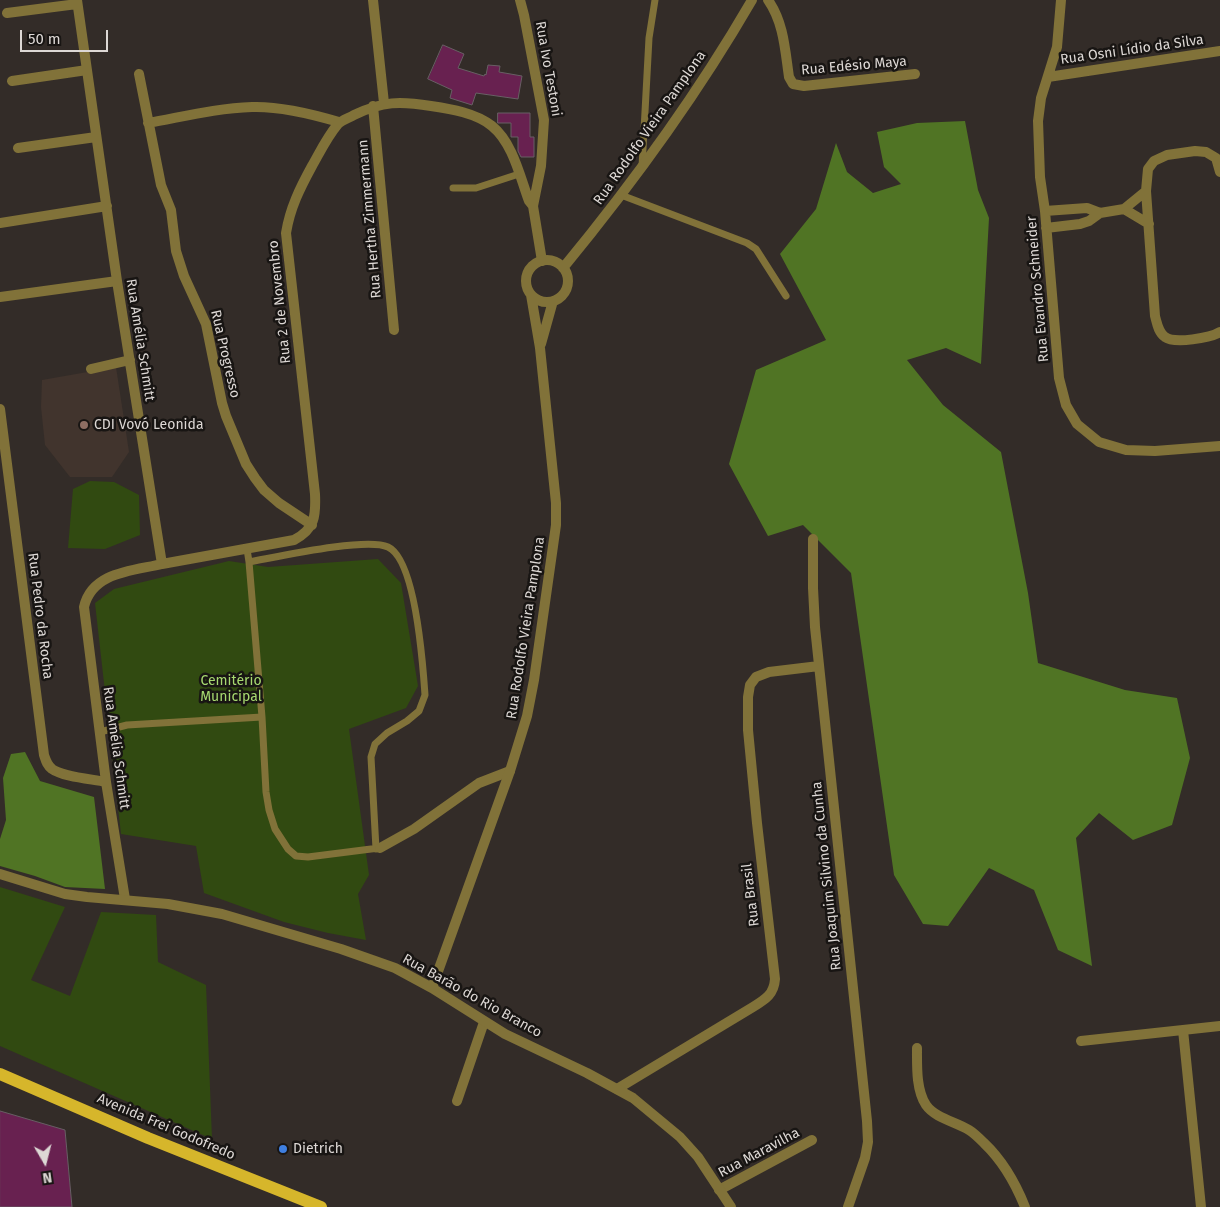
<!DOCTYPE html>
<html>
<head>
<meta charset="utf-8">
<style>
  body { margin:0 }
  #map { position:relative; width:1220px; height:1207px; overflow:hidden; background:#332c28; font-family:"Fira Sans",sans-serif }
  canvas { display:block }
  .north { position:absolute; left:20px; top:1137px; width:50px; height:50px; -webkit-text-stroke:4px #181513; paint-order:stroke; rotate:172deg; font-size:14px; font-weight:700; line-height:20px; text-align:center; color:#ddd8d5 }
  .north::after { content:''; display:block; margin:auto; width:18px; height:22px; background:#ddd8d5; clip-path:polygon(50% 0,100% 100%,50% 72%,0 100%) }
  .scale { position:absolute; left:20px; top:30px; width:88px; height:22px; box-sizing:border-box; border:2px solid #ddd8d5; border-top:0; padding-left:6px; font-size:15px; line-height:18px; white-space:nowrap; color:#ddd8d5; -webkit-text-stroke:4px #181513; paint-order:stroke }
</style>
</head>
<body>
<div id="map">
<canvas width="1220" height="1207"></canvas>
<div class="north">N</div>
<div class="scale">50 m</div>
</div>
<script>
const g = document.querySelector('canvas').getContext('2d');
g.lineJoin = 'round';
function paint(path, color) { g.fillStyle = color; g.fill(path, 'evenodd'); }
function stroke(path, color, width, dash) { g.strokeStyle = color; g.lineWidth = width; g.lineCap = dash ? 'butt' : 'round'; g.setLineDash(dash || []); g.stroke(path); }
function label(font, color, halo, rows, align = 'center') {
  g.font = font + ' "Fira Sans",sans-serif'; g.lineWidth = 5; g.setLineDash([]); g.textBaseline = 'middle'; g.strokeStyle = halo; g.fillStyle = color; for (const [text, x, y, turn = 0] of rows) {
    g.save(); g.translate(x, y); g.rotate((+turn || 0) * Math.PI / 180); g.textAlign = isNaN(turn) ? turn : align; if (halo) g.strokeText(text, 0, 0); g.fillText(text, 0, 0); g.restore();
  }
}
const built = new Path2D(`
  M116,367L129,452L112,477H70L45,445L41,407L42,380Z`);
const green = new Path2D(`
  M90,481L114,482L139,495L140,535L105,549L68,548L73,489Z
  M378,559L401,583L418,686L406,708L349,729L369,875L358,894L366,940L328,933L284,922L204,893L196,846L121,834L95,603L114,589L229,561L268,567Z
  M0,887L65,907L31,980L70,996L101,912L156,915L158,962L206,985L212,1139L0,1046Z`);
const forest = new Path2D(`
  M965,121L978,190L989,218L981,364L946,348L907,360L943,405L1001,452L1028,593L1038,663L1125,690L1177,698L1190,758L1172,825L1133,840L1099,813L1076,838L1092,966L1058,950L1034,890L989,868L948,926L923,924L894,875L851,573L803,525L768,536L729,464L756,370L826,340L780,254L816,209L836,143L847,172L873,193L901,184L884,167L877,132L917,123Z
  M25,752L40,781L94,797L105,889L65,887L35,876L0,866V839L6,820L3,778L11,754Z`);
const building = new Path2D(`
  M443,45L464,54L458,68L484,76L485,74L486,75L488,65L500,66L499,72L522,76L518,99L476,93L472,105L450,98L452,90L428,79Z
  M498,113H530V137H534V157H521L518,151V137H511V123H498Z
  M0,1111L65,1130L72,1207H0Z`);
const service = new Path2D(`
  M642,167L649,38L655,0
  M453,188H476L519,174
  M621,195L747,243L756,249L786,296
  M247,549L249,562C277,557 366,537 388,547C416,560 423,666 425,695L419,711L407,721L387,733L375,744L371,757L376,849
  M249,562L262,717L266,792L269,810L275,829L288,849L296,856L308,857L379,848
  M100,732L127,725L262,717`);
const minor = new Path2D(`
  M77,0L117,281L162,564C132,571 92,572 84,607L106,782L125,899
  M373,0L384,103
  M520,0L524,15L544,120L541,166L533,206L542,261
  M768,0C784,23 785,50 789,77L793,84L804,86L915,74
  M1061,0L1057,47L1041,98L1038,121L1040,177L1045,211L1059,378L1066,405L1077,424L1099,442L1126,450L1155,451L1220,446
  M7,13L77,4
  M139,74L161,185L171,210L176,251L184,276L206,324L222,403L226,416L246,464L255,478L264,490L279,503L312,525
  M1048,77L1220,51
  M12,81L87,70
  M373,106L394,330
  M148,123C182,117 217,108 252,107C281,106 312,114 339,122
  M18,148L96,137
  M1220,172L1216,158L1206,152L1195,151L1167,155L1154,161L1148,169L1146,191L1155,316C1157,323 1158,332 1165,337C1174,344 1211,338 1220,332
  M1124,209L1149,224
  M1045,211L1087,208L1100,213
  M0,223L107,206
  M1046,228L1080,224L1089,221L1100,213L1124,209L1146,191
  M0,297L117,281
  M91,369L130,360
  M0,409L44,755C46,761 47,765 52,769C63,777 92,779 106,782
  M813,539V588L815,627L867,1121L868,1142L865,1158L848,1207
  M162,564L294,540C315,529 316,516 315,494L286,233C290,208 300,188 312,166C320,152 327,137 338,124C342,120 349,118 354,115C383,101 400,101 431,106C451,109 476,113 492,126C513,143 520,177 529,201L533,206
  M380,848L414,829L479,783L510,771
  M1183,1030L1201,1207
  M1081,1041L1220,1026
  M917,1048C917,1066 916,1090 926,1105C935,1118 956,1122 969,1130C974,1133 979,1138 984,1143C1003,1161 1015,1182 1025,1207
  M617,1089L753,1007C766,999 774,994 775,979L757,823L748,730V697L750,685L756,677L769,672L819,666
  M457,1101L484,1022
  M719,1190L812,1140`);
const tertiary = new Path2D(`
  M526 281a21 21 0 1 1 42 0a21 21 0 1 1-42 0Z
  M563,268C633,183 697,95 752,0
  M541,344L553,301
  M0,874L65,894L87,897L168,904L222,914L341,949L395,968L432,988L505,1034L587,1073L633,1098L680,1137L698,1157L731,1207
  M432,988L510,771L527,716L534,680L556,525V503L540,348L531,295`);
const primary = new Path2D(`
  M0,1074L148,1138L321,1207`);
const markers = [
  [84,425,5,"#8d6e63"],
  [283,1149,5,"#3f7fe0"]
];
const streetNames = [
  ["Rua Osni Lídio da Silva",1132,50,-8],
  ["Rua Edésio Maya",854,66,-5],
  ["Rua Ivo Testoni",548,69,80],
  ["Rua Rodolfo Vieira Pamplona",650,128,-55],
  ["Rua Hertha Zimmermann",370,219,-95],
  ["Rua Evandro Schneider",1038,289,-95],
  ["Rua 2 de Novembro",280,302,-96],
  ["Rua Amélia Schmitt",140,340,81],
  ["Rua Progresso",225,354,77],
  ["Rua Pedro da Rocha",40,616,83],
  ["Rua Rodolfo Vieira Pamplona",526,628,-81],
  ["Rua Amélia Schmitt",116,748,82],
  ["Rua Joaquim Silvino da Cunha",827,876,-96],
  ["Rua Brasil",751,895,-97],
  ["Rua Barão do Rio Branco",472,996,29],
  ["Avenida Frei Godofredo",166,1127,23],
  ["Rua Maravilha",759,1153,-28]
];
const poiNames = [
  ["CDI Vovó Leonida",94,425],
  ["Dietrich",293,1149]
];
const parkNames = [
  ["Cemitério",231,681],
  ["Municipal",231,697]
];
paint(built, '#41342d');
paint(green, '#314a11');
paint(forest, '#507424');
paint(building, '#682150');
stroke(building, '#685f64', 1);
stroke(service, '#817239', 7);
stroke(minor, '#817239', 10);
stroke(tertiary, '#817239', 10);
stroke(primary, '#d6b62b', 12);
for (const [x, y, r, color] of markers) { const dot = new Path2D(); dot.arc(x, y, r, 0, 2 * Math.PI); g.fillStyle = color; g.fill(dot); stroke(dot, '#181513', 2); }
label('14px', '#ddd8d5', '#181513', streetNames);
label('14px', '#ddd8d5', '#181513', poiNames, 'left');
label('14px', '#a7d970', '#181513', parkNames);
</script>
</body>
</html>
